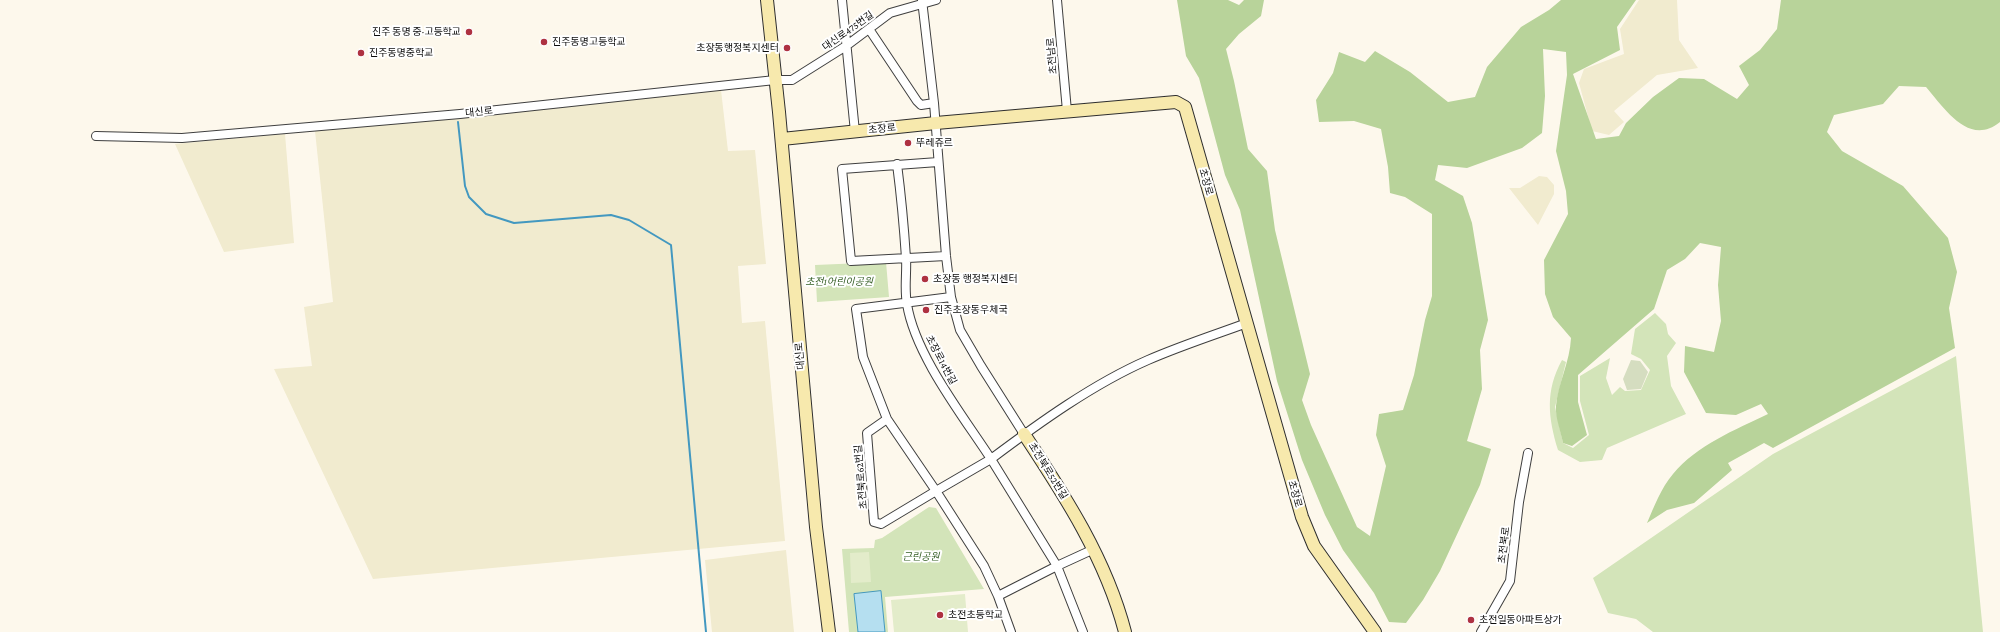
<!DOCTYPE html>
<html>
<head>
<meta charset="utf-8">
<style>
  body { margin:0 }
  canvas { display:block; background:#fdf8ec }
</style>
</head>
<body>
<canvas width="2000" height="632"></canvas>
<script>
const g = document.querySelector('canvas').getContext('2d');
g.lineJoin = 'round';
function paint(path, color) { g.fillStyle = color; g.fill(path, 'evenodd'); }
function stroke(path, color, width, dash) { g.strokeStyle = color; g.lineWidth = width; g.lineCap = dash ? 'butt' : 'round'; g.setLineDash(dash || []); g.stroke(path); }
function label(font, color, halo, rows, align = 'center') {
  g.font = font + ' "Crimson Pro","Noto Sans KR",serif'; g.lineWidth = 4; g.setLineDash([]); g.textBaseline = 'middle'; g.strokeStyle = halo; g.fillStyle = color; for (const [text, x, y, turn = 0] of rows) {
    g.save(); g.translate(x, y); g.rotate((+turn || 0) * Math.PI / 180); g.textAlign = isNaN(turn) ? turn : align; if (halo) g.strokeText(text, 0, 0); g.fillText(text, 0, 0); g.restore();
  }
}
const farmland = new Path2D(`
  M1639,0H1677L1679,40L1698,68L1657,75L1614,111L1624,122L1609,135L1592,131L1579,83L1584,69L1624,54L1620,29Z
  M721,90L728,151L755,150L766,264L738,266L742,323L765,321L785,541L373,579L274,369L312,366L304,307L333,302L315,131Z
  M285,134L294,243L224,252L175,144Z
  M1539,176L1547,177L1554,185V194L1538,225L1509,188H1520Z
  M786,550L794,632H712L705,560Z`);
const green = new Path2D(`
  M886,262L889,297L817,302L815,265Z
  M1655,313L1666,324L1668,334L1676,343L1667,356L1671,386L1686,414L1607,448L1602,460L1580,462L1558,450C1548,417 1545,391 1562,360L1566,362L1555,407L1563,443L1573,448L1589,435L1580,401V376L1610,358L1606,378L1612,395L1620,387L1625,391L1641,390L1650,370L1641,359L1631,354L1635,329Z
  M1956,356L1983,632H1653L1636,619L1608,613L1593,578L1773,454Z
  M929,507L936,508L984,589L885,597L888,632H849L842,549L874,548L875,540L882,538Z`);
const forest = new Path2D(`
  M1177,0H1228L1239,5L1244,0H1264L1261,16L1239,34L1226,49L1234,81L1248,149L1267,171L1275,230L1310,374L1302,400L1311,425L1357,527L1370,536L1386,466L1376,435L1379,414L1403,410L1414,375L1425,320L1432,296V214L1405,197L1390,193L1388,167L1381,129L1354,121L1319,122L1316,100L1333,73L1339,52L1365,62L1375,51L1410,72L1448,102L1475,97L1487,67L1521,27L1549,10L1561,0H1636L1617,27L1620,50L1573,74L1596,139L1619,136L1626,123L1653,97L1679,78L1704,79L1737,99L1749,85L1739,66L1760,50L1777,29L1781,0H2000V122C1969,147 1945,109 1926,87L1899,86L1883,104L1834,115L1827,132L1842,151L1903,186L1948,238L1957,272L1949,308L1955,348L1773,448L1764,443L1728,463L1732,470L1694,503L1667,510L1647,523C1654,507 1661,488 1673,474C1697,445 1735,430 1768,414L1761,404L1736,415L1706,413L1684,372L1685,346L1714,352L1721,321L1718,285L1721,247L1700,243L1685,259L1667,270L1654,309L1578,375V402L1587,435L1572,446L1563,443C1561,432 1555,417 1556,406C1558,383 1570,362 1571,338L1553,317L1545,294L1544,260L1568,214L1566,191L1556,151L1567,75L1566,52L1543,49L1545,96L1542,133L1522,148L1467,168L1438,165L1435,180L1463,196L1472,223L1488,320L1480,350L1482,389L1467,441L1491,449L1480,485L1440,571L1423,600L1406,623L1389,622L1374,593L1343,550L1325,515L1302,460L1277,381L1240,210L1225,175L1199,78L1186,56Z`);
const cemetery = new Path2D(`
  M1631,360L1640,361L1648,372L1641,389L1627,390L1623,379Z`);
const pitch = new Path2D(`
  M869,552L871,582L851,583L850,553Z
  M965,594L968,632H894L891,600Z`);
const water = new Path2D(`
  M881,591L885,632H858L854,594Z`);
const stream = new Path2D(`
  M458,122L465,186L469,197L486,214L514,223L611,215L629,220L671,245L706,632`);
const street = new Path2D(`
  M842,0L855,132
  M922,0L934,103L946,256L951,297L960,330L981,366L1024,434
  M1057,0L1067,111
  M869,29L917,101L921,105L934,103
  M96,136L182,138L460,114L775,80H792L846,46L890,13L936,0
  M938,162L842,169L851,261L946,256
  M897,164C901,195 904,227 906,258C907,273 904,289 907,304C915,355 963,416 991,459L936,491L984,566L998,596L1011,632
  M887,419L936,491L881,524L874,522L867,433Z
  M887,419L863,357L856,309L951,297
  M1094,549L1057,566L991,459C1039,423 1093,384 1148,360C1180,346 1214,335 1247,323
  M998,596L1057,566L1083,632
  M1481,632L1510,581L1519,502L1528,453`);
const secondary = new Path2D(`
  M767,0L779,112L816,527L829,632
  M782,139L936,123L1176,102L1185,107L1302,517L1314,546L1375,632
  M1024,434C1065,496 1106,559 1125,632`);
const markers = [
  [469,32,4,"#ae3141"],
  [544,42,4,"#ae3141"],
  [787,48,4,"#ae3141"],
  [361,53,4,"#ae3141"],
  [908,143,4,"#ae3141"],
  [925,279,4,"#ae3141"],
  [926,310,4,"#ae3141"],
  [940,615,4,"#ae3141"],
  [1471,620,4,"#ae3141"]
];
const streetNames = [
  ["대신로475번길",848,31,-35],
  ["초전남로",1052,56,-95],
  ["대신로",479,112,-6],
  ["초장로",882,129,-6],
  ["초장로",1206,182,74],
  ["대신로",800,356,-95],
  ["초장로14번길",941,360,62],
  ["초전북로52번길",1048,471,58],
  ["초전북로62번길",861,477,-95],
  ["초장로",1295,494,74],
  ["초전북로",1504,545,-83]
];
const poiNames = [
  ["진주 동명 중·고등학교",461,32,"right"],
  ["진주동명고등학교",552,42],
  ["초장동행정복지센터",779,48,"right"],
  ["진주동명중학교",369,53],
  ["뚜레쥬르",916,143],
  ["초장동 행정복지센터",933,279],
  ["진주초장동우체국",934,310],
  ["초전초등학교",948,615],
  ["초전일동아파트상가",1479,620]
];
const parkNames = [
  ["초전1어린이공원",839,282],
  ["근린공원",921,557]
];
paint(farmland, '#f1ebcf');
paint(green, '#d3e4b9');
paint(forest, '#b8d39a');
paint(cemetery, '#d5ddc0');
paint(pitch, '#e3ecca');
paint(water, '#b5dff0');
stroke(water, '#4398c0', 1);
stroke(stream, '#4398c0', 2);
stroke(street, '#3f3f3f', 10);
stroke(secondary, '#2e2e2e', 14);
stroke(street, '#fff', 8);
stroke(secondary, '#f7e9ad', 12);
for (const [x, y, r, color] of markers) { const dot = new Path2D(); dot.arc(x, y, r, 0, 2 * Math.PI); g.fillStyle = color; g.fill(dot); stroke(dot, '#fff', 1.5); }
label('10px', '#0c0c0c', '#fff', streetNames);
label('10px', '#0c0c0c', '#fff', poiNames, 'left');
label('italic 10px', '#335d23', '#fff', parkNames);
</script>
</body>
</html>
